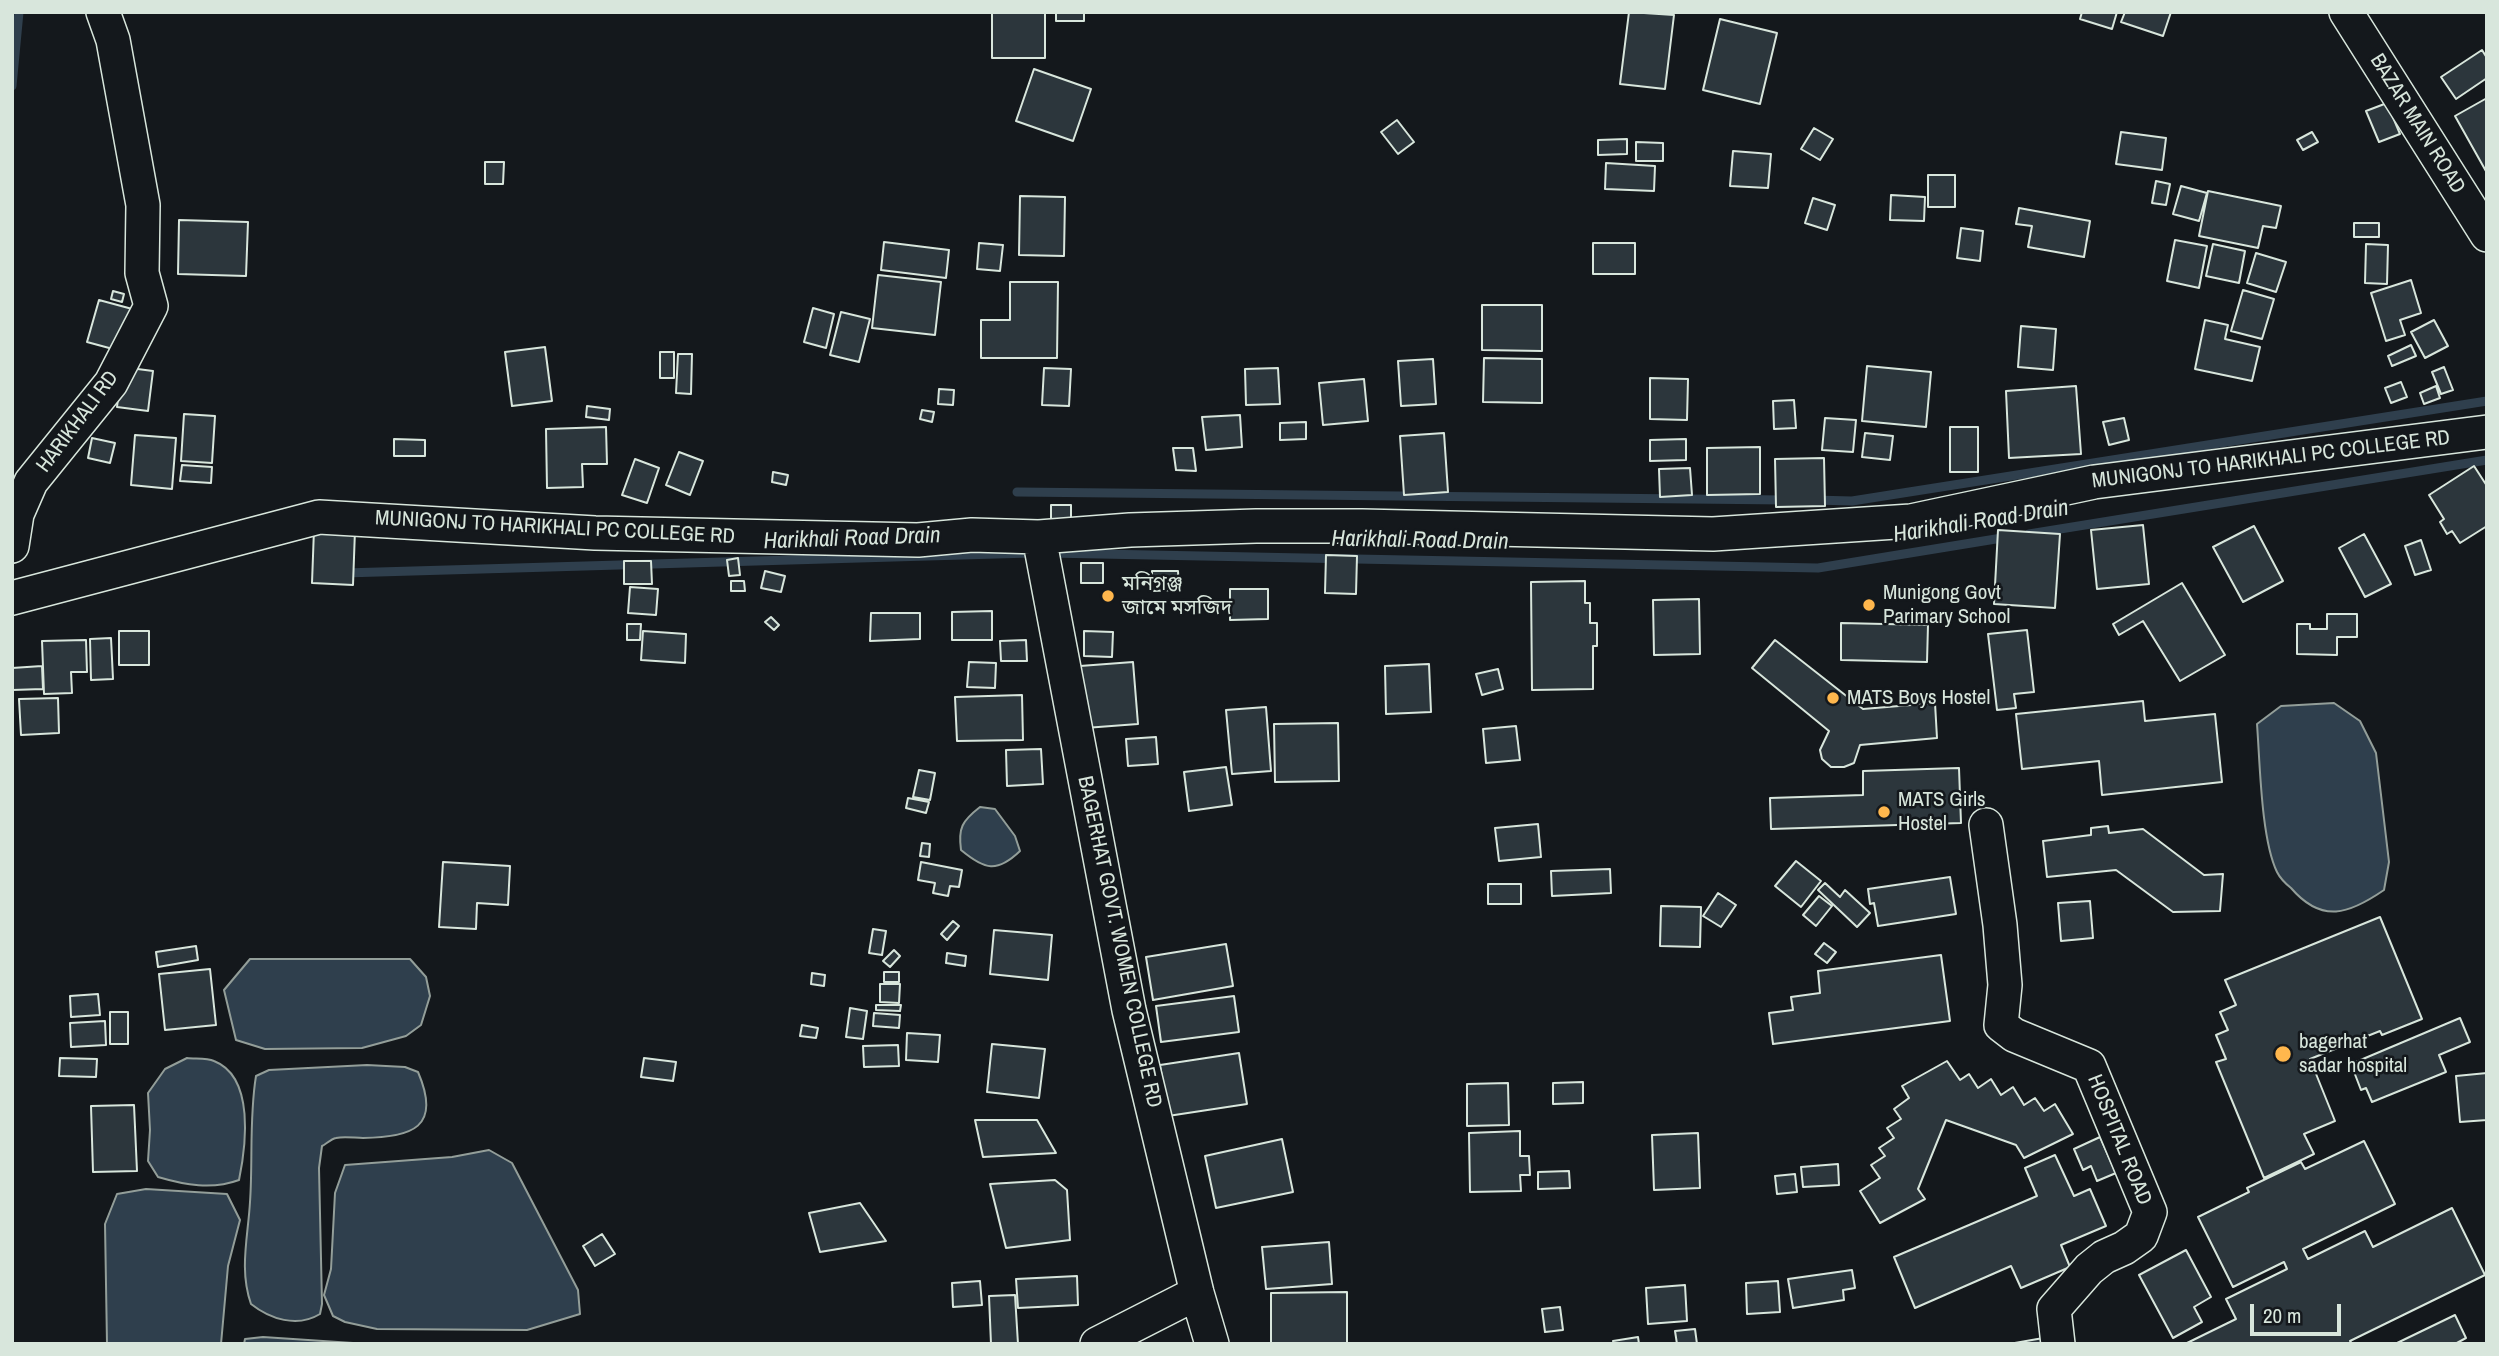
<!DOCTYPE html>
<html>
<head>
<meta charset="utf-8">
<style>
  body { margin:0 }
  #map { position:relative; width:2499px; height:1356px; overflow:hidden; background:#14181c; font-family:"Archivo Narrow",sans-serif }
  canvas { display:block }
  .frame { position:absolute; inset:0; border:14px solid #d8e6dc; pointer-events:none }
  .scale { position:absolute; left:2250px; top:1304px; width:91px; height:32px; box-sizing:border-box; border:4px solid #d8e6dc; border-top:0; padding-left:9px; font-size:21px; line-height:24px; white-space:nowrap; color:#d8e6dc; -webkit-text-stroke:5px #14181c; paint-order:stroke }
</style>
</head>
<body>
<div id="map">
<canvas width="2499" height="1356"></canvas>
<div class="frame"></div>
<div class="scale">20 m</div>
</div>
<script>
const g = document.querySelector('canvas').getContext('2d');
g.lineJoin = 'round';
function paint(path, color) { g.fillStyle = color; g.fill(path, 'evenodd'); }
function stroke(path, color, width, dash) { g.strokeStyle = color; g.lineWidth = width; g.lineCap = dash ? 'butt' : 'round'; g.setLineDash(dash || []); g.stroke(path); }
function label(font, color, halo, rows, align = 'center') {
  g.font = font + ' "Archivo Narrow","Noto Sans Bengali",sans-serif'; g.lineWidth = 5; g.setLineDash([]); g.textBaseline = 'middle'; g.strokeStyle = halo; g.fillStyle = color; for (const [text, x, y, turn = 0] of rows) {
    g.save(); g.translate(x, y); g.rotate((+turn || 0) * Math.PI / 180); g.textAlign = isNaN(turn) ? turn : align; if (halo) g.strokeText(text, 0, 0); g.fillText(text, 0, 0); g.restore();
  }
}
const water = new Path2D(`
  M2334,703L2360,721L2376,753L2389,862L2384,890C2349,914 2322,924 2291,888C2286,884 2280,878 2277,872C2261,839 2260,763 2257,724L2281,706Z
  M980,807L995,809L1015,836L1020,851C997,873 985,870 961,850C958,828 962,821 980,807Z
  M250,959H410L426,977L430,996L421,1025L406,1036L362,1048L265,1049L236,1040L224,990Z
  M187,1058C195,1059 207,1058 214,1061C255,1077 246,1146 239,1180C212,1190 185,1185 158,1177L148,1161L150,1130L148,1093L165,1069Z
  M367,1065L405,1067L418,1072C442,1128 412,1137 363,1138C355,1138 344,1136 336,1138C331,1139 326,1144 322,1146L319,1168L322,1304L320,1314C297,1328 270,1319 251,1304C239,1270 248,1237 250,1202C253,1160 249,1118 256,1076L269,1070Z
  M489,1150L512,1163L578,1290L580,1314L527,1330L377,1329L345,1322L333,1316L324,1295L331,1269L335,1193L345,1165L452,1157Z
  M146,1189L227,1194L240,1220L228,1266L221,1344H107L105,1224L117,1194Z
  M263,1337L368,1344H244L245,1339Z`);
const stream = new Path2D(`
  M12,86L19,12
  M1017,492L1786,500
  M1814,500L1852,501L2487,401
  M2029,534L2487,460
  M1048,553L1818,568L2008,537
  M344,573L1031,553`);
const building = new Path2D(`
  M992,12H1045V58H992Z
  M1056,12H1084V21H1056Z
  M1629,12L1674,15L1665,89L1620,84Z
  M2082,12H2117L2112,29L2080,19Z
  M2125,12H2171L2163,36L2121,22Z
  M1720,19L1777,33L1760,104L1703,90Z
  M2482,50L2487,58V78L2456,99L2441,77Z
  M1034,69L1091,89L1073,141L1016,121Z
  M2487,98V173L2455,116Z
  M2387,103L2400,134L2379,142L2366,111Z
  M1397,120L1414,142L1398,154L1381,132Z
  M1814,128L1833,139L1820,160L1801,149Z
  M2121,132L2166,138L2162,170L2116,164Z
  M2312,132L2318,142L2303,150L2297,140Z
  M1627,139V154L1598,155V140Z
  M1636,142L1663,143V161H1636Z
  M1733,151L1771,154L1768,188L1730,186Z
  M485,162H504L503,184H485Z
  M1606,163L1655,166L1654,191L1605,189Z
  M1928,175H1955V207H1928Z
  M2156,181L2170,184L2166,205L2152,203Z
  M2181,186L2207,193L2199,221L2173,214Z
  M2208,191L2281,206L2276,228L2263,226L2258,248L2199,236Z
  M1891,195L1925,197L1924,221L1890,220Z
  M1020,196L1065,197L1064,256L1019,255Z
  M1813,198L1835,205L1827,230L1805,223Z
  M2019,208L2090,221L2084,257L2028,247L2032,226L2016,224Z
  M179,220L248,222L246,276L178,274Z
  M2354,223H2379V237H2354Z
  M1961,228L1983,231L1980,261L1957,258Z
  M2175,240L2207,246L2199,288L2167,281Z
  M884,242L949,250L946,278L881,270Z
  M979,243L1003,245L1000,271L977,269Z
  M1593,243H1635V274H1593Z
  M2213,244L2245,251L2239,283L2206,276Z
  M2366,244L2388,245L2387,284L2365,283Z
  M2256,253L2286,262L2276,292L2247,283Z
  M878,275L941,282L935,335L872,328Z
  M2411,280L2421,313L2400,320L2405,335L2386,341L2371,293Z
  M1010,282H1058L1057,358H981V320H1010Z
  M2243,290L2274,299L2262,339L2231,331Z
  M113,291L124,294L122,302L111,299Z
  M99,300L136,310L124,352L87,342Z
  M1482,305H1542V351L1482,350Z
  M813,308L834,314L826,348L804,342Z
  M841,312L870,319L859,362L830,355Z
  M2205,320L2228,325L2225,339L2260,347L2252,381L2195,369Z
  M2434,320L2448,346L2425,358L2411,332Z
  M2021,326L2056,329L2053,370L2018,367Z
  M2411,345L2416,356L2392,366L2388,356Z
  M545,347L552,401L512,406L505,352Z
  M660,352H674V378H660Z
  M678,354H692L691,394L676,393Z
  M1484,358L1542,359V403L1483,402Z
  M1433,359L1436,404L1401,406L1398,361Z
  M1867,366L1931,372L1926,427L1862,421Z
  M122,367L153,371L148,411L117,407Z
  M2444,367L2453,390L2441,394L2432,372Z
  M1044,368L1071,369L1069,406L1042,405Z
  M1278,368L1280,404L1246,405L1245,369Z
  M1650,378L1688,379L1687,420L1650,419Z
  M1364,379L1368,421L1323,425L1319,383Z
  M2401,382L2407,397L2391,403L2385,388Z
  M2076,386L2081,454L2009,458L2006,391Z
  M2436,386L2440,398L2424,404L2420,393Z
  M939,389L954,390L953,405L938,404Z
  M1794,400L1796,428L1774,429L1773,401Z
  M587,406L610,409L609,420L586,417Z
  M922,410L934,412L932,422L920,419Z
  M184,414L215,416L212,463L181,461Z
  M1240,415L1242,447L1206,450L1202,417Z
  M1825,418L1856,420L1853,452L1822,450Z
  M2124,418L2129,440L2109,445L2103,422Z
  M1306,422V439L1280,440V423Z
  M606,427L607,464H582L583,487L547,488L546,429Z
  M1950,427H1978V472H1950Z
  M1444,433L1448,492L1404,495L1400,436Z
  M1865,433L1893,436L1890,460L1862,457Z
  M135,435L176,438L172,489L131,485Z
  M92,438L115,443L110,463L88,458Z
  M394,439L425,440V456H394Z
  M1686,439V460L1650,461V440Z
  M1760,447V494L1707,495V448Z
  M1173,448H1193L1196,471L1176,470Z
  M679,452L703,461L690,495L666,485Z
  M1824,458L1825,506L1776,507L1775,459Z
  M635,459L659,468L647,503L622,495Z
  M182,465L212,467L211,483L180,481Z
  M2474,466L2487,486V526L2460,543L2452,531L2447,534L2440,522L2444,519L2429,495Z
  M1690,468L1692,495L1660,497L1659,469Z
  M773,472L788,475L786,485L772,482Z
  M1051,505H1071V532H1051Z
  M2143,525L2149,584L2097,589L2091,530Z
  M2254,526L2283,581L2243,602L2213,547Z
  M314,529L355,530L353,585L312,583Z
  M1998,530L2060,534L2055,608L1994,604Z
  M2364,534L2391,584L2365,597L2339,548Z
  M2421,540L2431,570L2415,575L2405,546Z
  M1326,555L1357,556L1356,594L1325,593Z
  M738,558L740,575L729,576L727,560Z
  M624,561H651L652,584H624Z
  M1081,563H1103V583H1081Z
  M765,571L785,576L781,592L761,588Z
  M1152,571H1178L1179,590L1152,591Z
  M731,581H744L745,591H731Z
  M1585,581V603H1590V623H1597V646H1593V689L1532,690L1531,582Z
  M2182,583L2225,655L2180,681L2143,621L2119,635L2113,624Z
  M630,587L658,589L656,615L628,613Z
  M1230,589H1268V619L1230,620Z
  M1699,599L1700,654L1654,655L1653,600Z
  M992,611V640H952V612Z
  M871,613H920V639L870,641Z
  M2327,614H2357V637H2337V655L2297,654V624H2310V629H2327Z
  M771,617L779,625L774,630L765,622Z
  M1841,623L1928,625L1927,662L1841,660Z
  M627,624H641L640,640H627Z
  M2027,630L2034,692L2014,694L2016,708L1997,710L1988,634Z
  M119,631H149V665H119Z
  M643,631L686,634L685,663L641,660Z
  M1084,631L1113,632L1112,657L1084,656Z
  M111,638L113,679L91,680L90,639Z
  M86,640L87,672H71L72,693L44,694L42,641Z
  M1026,640L1027,661H1001L1000,641Z
  M1775,640L1863,709L1935,703L1937,738L1860,745L1854,763L1844,767H1831L1822,759L1820,750L1829,731L1752,668Z
  M969,662L996,663L995,688L967,687Z
  M1133,662L1138,724L1085,728L1080,666Z
  M1429,664L1431,712L1386,714L1385,666Z
  M42,666L43,689L12,690V668Z
  M1498,669L1503,689L1482,695L1476,674Z
  M1022,695L1023,740L957,741L955,697Z
  M58,698L59,733L21,735L19,699Z
  M2143,701L2145,721L2215,714L2222,782L2102,795L2099,761L2022,769L2016,714Z
  M1266,707L1271,771L1232,774L1226,710Z
  M1338,723L1339,781L1275,782L1274,724Z
  M1516,726L1520,760L1486,763L1483,729Z
  M1156,737L1158,764L1128,766L1126,739Z
  M1041,749L1043,784L1007,786L1006,750Z
  M1226,767L1232,805L1189,811L1184,772Z
  M1959,768L1961,823L1771,829L1770,798L1863,795V771Z
  M919,770L935,773L930,800L913,797Z
  M908,798L929,802L926,813L906,808Z
  M1538,824L1541,857L1499,861L1495,828Z
  M2108,826L2109,833L2143,829L2204,875L2223,874L2220,911L2173,912L2116,870L2047,877L2043,841L2091,835V828Z
  M922,843L930,844L929,857L920,856Z
  M1796,861L1821,881L1801,907L1775,886Z
  M443,862L510,866L508,905L477,903L476,929L439,927Z
  M921,862L962,870L959,887L950,886L948,896L933,893L935,883L918,880Z
  M1610,869L1611,893L1552,896L1551,871Z
  M1950,877L1956,914L1878,926L1874,903L1870,904L1868,889Z
  M1825,883L1840,897L1845,890L1870,913L1857,927L1818,890Z
  M1488,884H1521V904H1488Z
  M1718,893L1736,905L1721,927L1703,916Z
  M1819,896L1832,906L1816,926L1803,915Z
  M2090,901L2093,938L2061,941L2058,903Z
  M1661,906L1701,907L1700,947L1660,946Z
  M2380,917L2422,1019L2382,1035L2380,1031L2310,1059L2335,1121L2304,1134L2314,1154L2264,1178L2216,1062L2226,1059L2216,1035L2228,1030L2220,1012L2236,1005L2225,980Z
  M953,921L959,926L947,940L941,934Z
  M873,929L886,931L882,955L869,953Z
  M994,930L1052,935L1048,980L990,974Z
  M1824,943L1836,952L1827,963L1815,954Z
  M1226,944L1233,986L1153,1000L1146,957Z
  M196,946L198,960L158,967L156,952Z
  M894,950L900,956L890,967L883,961Z
  M947,953L966,956L965,966L946,963Z
  M1941,955L1950,1021L1773,1044L1769,1013L1793,1010L1791,997L1820,993L1818,971Z
  M210,969L216,1025L165,1030L159,974Z
  M884,972H899V982H884Z
  M812,973L825,975L824,986L811,984Z
  M880,984H900L899,1003L880,1002Z
  M98,994L100,1015L71,1017L70,996Z
  M1234,996L1239,1032L1161,1042L1156,1006Z
  M876,1005H901L900,1011L876,1010Z
  M850,1008L867,1011L863,1039L846,1037Z
  M110,1012H128V1044H110Z
  M874,1013L900,1015L899,1028L873,1026Z
  M2460,1018L2470,1042L2439,1055L2446,1072L2372,1102L2366,1088L2361,1090L2351,1064Z
  M105,1021L106,1045L71,1047L70,1023Z
  M802,1025L818,1028L816,1038L800,1036Z
  M907,1033L940,1035L938,1062L906,1060Z
  M992,1044L1045,1049L1039,1098L987,1092Z
  M898,1045L899,1066L864,1067L863,1046Z
  M1239,1053L1247,1104L1168,1116L1160,1065Z
  M60,1058L97,1059L96,1077L59,1076Z
  M644,1058L676,1062L673,1081L641,1077Z
  M1947,1061L1960,1080L1969,1074L1978,1088L1991,1079L2001,1095L2013,1087L2024,1105L2035,1098L2044,1111L2055,1104L2073,1134L2024,1158L2016,1145L1946,1120L1918,1189L1925,1199L1880,1223L1860,1191L1880,1178L1871,1165L1885,1156L1879,1148L1894,1138L1887,1128L1901,1119L1894,1109L1909,1098L1902,1086Z
  M2487,1073V1120L2460,1122L2456,1076Z
  M1583,1082V1103L1553,1104V1083Z
  M1508,1083L1509,1125L1467,1126V1084Z
  M134,1105L137,1171L93,1172L91,1106Z
  M975,1120H1037L1056,1153L983,1157Z
  M1520,1131V1156H1529L1530,1175H1520L1521,1191L1470,1192L1469,1133Z
  M1698,1133L1700,1188L1654,1190L1652,1135Z
  M2100,1137L2116,1173L2097,1181L2091,1166L2083,1170L2074,1149Z
  M1282,1139L1293,1192L1216,1208L1205,1156Z
  M2364,1141L2395,1204L2303,1249L2308,1259L2365,1231L2373,1247L2452,1208L2485,1275L2350,1341L2352,1344H2185L2236,1319L2226,1299L2287,1269L2284,1262L2233,1287L2198,1217L2249,1192L2247,1188L2301,1162L2305,1169Z
  M2055,1155L2074,1196L2090,1189L2106,1226L2061,1245L2070,1267L2021,1288L2011,1266L1915,1308L1894,1257L2037,1196L2025,1168Z
  M1838,1164L1839,1185L1803,1187L1801,1167Z
  M1569,1171L1570,1188L1538,1189V1172Z
  M1795,1174L1797,1192L1777,1194L1775,1176Z
  M1055,1180L1067,1190L1070,1240L1006,1248L990,1184Z
  M860,1203L886,1241L820,1252L809,1213Z
  M602,1234L615,1254L595,1266L583,1246Z
  M1329,1242L1332,1284L1266,1289L1262,1247Z
  M2186,1250L2211,1297L2194,1307L2202,1322L2173,1338L2139,1275Z
  M1852,1270L1855,1288L1843,1290L1844,1300L1793,1308L1788,1279Z
  M1077,1276L1078,1305L1018,1308L1016,1279Z
  M980,1281L982,1305L953,1307L952,1283Z
  M1778,1281L1780,1312L1747,1314L1746,1283Z
  M1685,1285L1687,1321L1648,1324L1646,1288Z
  M1347,1292V1344H1271V1293Z
  M1015,1295L1018,1344H991L989,1296Z
  M1560,1307L1563,1330L1545,1332L1542,1309Z
  M2455,1315L2466,1338L2455,1344H2395Z
  M1695,1329L1697,1344H1677L1675,1331Z
  M1638,1337L1639,1344H1614L1613,1341Z
  M2049,1337L2050,1344H2009Z`);
const minor = new Path2D(`
  M2346,12L2487,235
  M1039,537L1129,1010L1197,1293L1212,1344
  M12,546L17,514L31,482L111,383L151,306L142,273L143,205L113,40L103,12
  M12,598L319,517L595,533L918,540L972,535L1039,537L1130,530L1256,526H1362L1713,534L1911,521L2094,482L2487,432
  M1986,825L2000,925L2005,985L2001,1025L2014,1035L2089,1066L2150,1212L2141,1236L2124,1248L2104,1257L2089,1269L2054,1309L2058,1344
  M1097,1344L1197,1293`);
const markers = [
  [1108,596,7,"#ffb74d"],
  [1869,605,7,"#ffb74d"],
  [1833,698,7,"#ffb74d"],
  [1884,812,7,"#ffb74d"],
  [2283,1054,9,"#ffb74d"]
];
const streetNames = [
  ["BAZAR MAIN ROAD",2417,124,58],
  ["HARIKHALI RD",78,422,-53],
  ["MUNIGONJ TO HARIKHALI PC COLLEGE RD",2271,460,-7],
  ["MUNIGONJ TO HARIKHALI PC COLLEGE RD",555,528,3],
  ["BAGERHAT GOVT. WOMEN COLLEGE RD",1119,942,78],
  ["HOSPITAL ROAD",2119,1140,68]
];
const poiNames = [
  ["মনিগঞ্জ",1122,584],
  ["জামে মসজিদ",1122,608],
  ["Munigong Govt",1883,593],
  ["Parimary School",1883,617],
  ["MATS Boys Hostel",1847,698],
  ["MATS Girls",1898,800],
  ["Hostel",1898,824],
  ["bagerhat",2299,1042],
  ["sadar hospital",2299,1066]
];
const waterNames = [
  ["Harikhali Road Drain",1981,522,-9],
  ["Harikhali Road Drain",852,539,-2],
  ["Harikhali Road Drain",1420,541,1]
];
paint(water, '#2f3f4d');
stroke(water, '#939e99', 2);
stroke(stream, '#2f3f4d', 9);
paint(building, '#2c363c');
stroke(building, '#d8e6dc', 2);
stroke(minor, '#d8e6dc', 36);
stroke(minor, '#14181c', 33);
for (const [x, y, r, color] of markers) { const dot = new Path2D(); dot.arc(x, y, r, 0, 2 * Math.PI); g.fillStyle = color; g.fill(dot); stroke(dot, '#14181c', 2.5); }
label('21px', '#d8e6dc', '#14181c', streetNames);
label('21px', '#d8e6dc', '#14181c', poiNames, 'left');
label('italic 23px', '#d8e6dc', '#14181c', waterNames);
</script>
</body>
</html>
